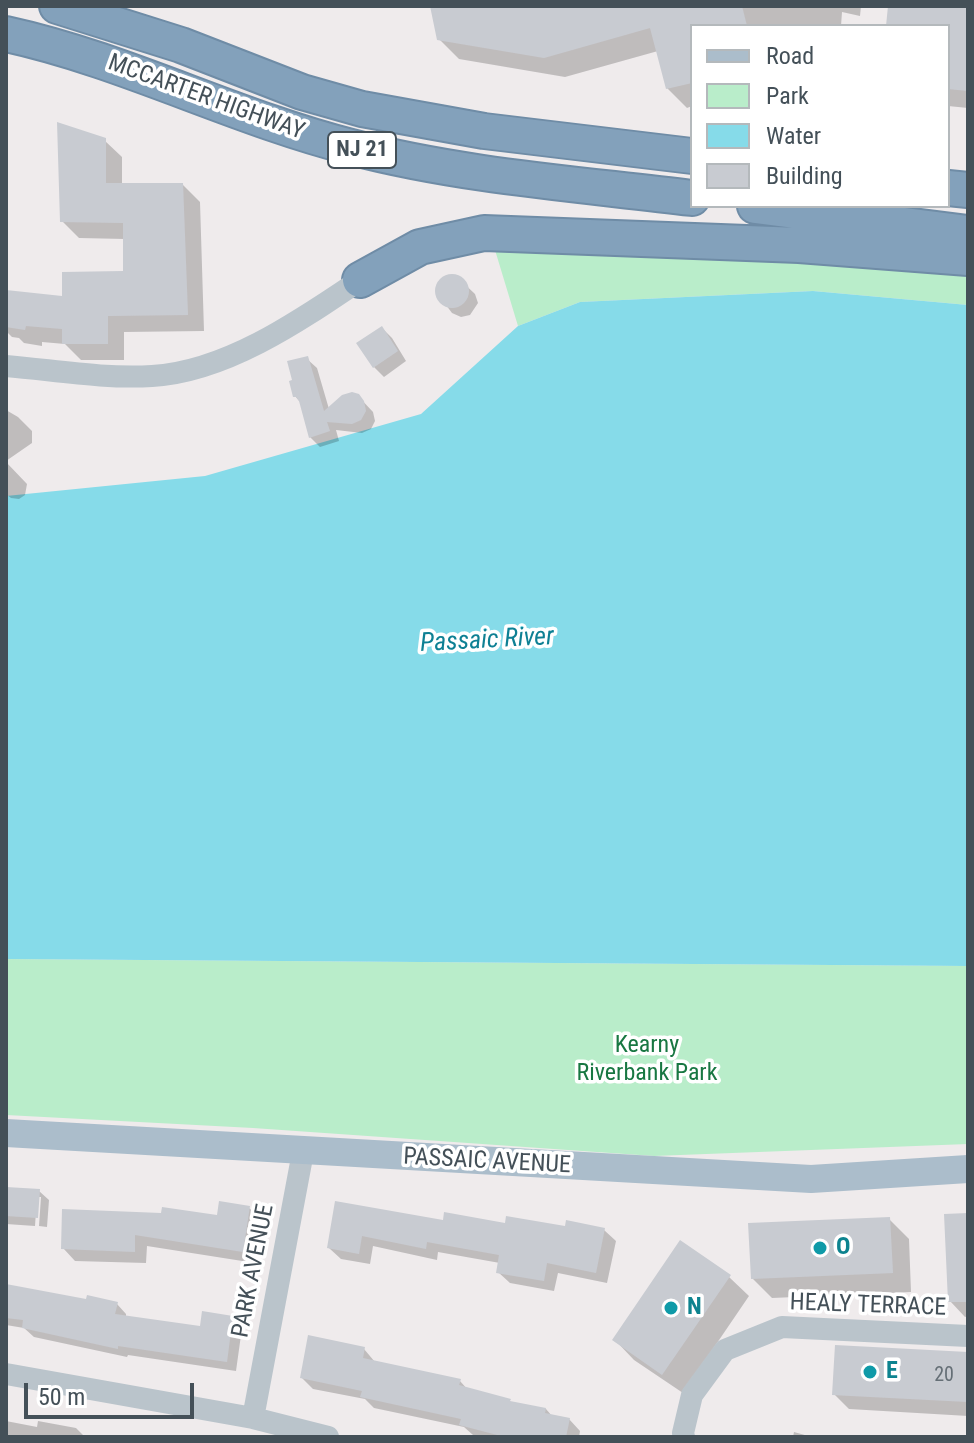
<!DOCTYPE html>
<html>
<head>
<meta charset="utf-8">
<style>
  body { margin:0 }
  #map { position:relative; width:974px; height:1443px; overflow:hidden; background:#efebec; font-family:"Roboto Condensed",sans-serif }
  canvas { display:block }
  .frame { position:absolute; inset:0; border:8px solid #445058; pointer-events:none }
  .legend { position:absolute; left:690px; top:24px; width:260px; height:184px; box-sizing:border-box; background:#fff; border:2px solid #b4b9bc; margin:0; padding:10px 14px; list-style:none; font-size:24px; color:#445058 }
  .legend li { display:flex; align-items:center; gap:16px; height:40px }
  .legend b { width:40px; border:2px solid #b4b9bc }
  .scale { position:absolute; left:24px; top:1383px; width:170px; height:36px; box-sizing:border-box; border:4px solid #445058; border-top:0; padding-left:10px; font-size:24px; line-height:28px; white-space:nowrap; color:#445058; -webkit-text-stroke:6px #fff; paint-order:stroke }
</style>
</head>
<body>
<div id="map">
<canvas width="974" height="1443"></canvas>
<div class="frame"></div>
<ul class="legend">
<li><b style="height:10px;background:#abbdcb"></b>Road</li>
<li><b style="height:22px;background:#b9edca"></b>Park</li>
<li><b style="height:22px;background:#86dbe9"></b>Water</li>
<li><b style="height:22px;background:#c8cbd1"></b>Building</li>
</ul>
<div class="scale">50 m</div>
</div>
<script>
const g = document.querySelector('canvas').getContext('2d');
g.lineJoin = 'round';
function paint(path, color) { g.fillStyle = color; g.fill(path, 'evenodd'); }
function stroke(path, color, width, dash) { g.strokeStyle = color; g.lineWidth = width; g.lineCap = dash ? 'butt' : 'round'; g.setLineDash(dash || []); g.stroke(path); }
function label(font, color, halo, rows, align = 'center') {
  g.font = font + ' "Roboto Condensed",sans-serif'; g.lineWidth = 7; g.setLineDash([]); g.textBaseline = 'middle'; g.strokeStyle = halo; g.fillStyle = color; for (const [text, x, y, turn = 0] of rows) {
    g.save(); g.translate(x, y); g.rotate((+turn || 0) * Math.PI / 180); g.textAlign = isNaN(turn) ? turn : align; if (halo) g.strokeText(text, 0, 0); g.fillText(text, 0, 0); g.restore();
  }
}
const green = new Path2D(`
  M495,250L680,254L968,276V305L813,291L580,302L518,326Z
  M6,959L968,966V1144L654,1156L253,1128L6,1115Z`);
const water = new Path2D(`
  M813,291L968,305V966L6,959V496L205,476L421,414L518,326L580,302Z`);
const shadow = new Path2D(`
  M432,6H861L860,16L842,12L841,26H692V106L687,108L667,88L658,51L565,77L459,59L439,39Z
  M890,6H968V108L948,106V26H888Z
  M104,140L122,157V185H183L200,202L204,331L124,332V360H81L65,344L42,342V346L24,343L19,338L12,337L6,331V292L64,298L125,273V239L79,238L62,221Z
  M457,277L475,294L478,303L470,315L461,317L452,313L437,293L442,280Z
  M382,328L392,338L406,361L384,377L374,367Z
  M307,359L317,368L329,409L358,396L373,412L375,421L371,429L362,433L336,430L339,441L320,447L310,437L300,402L295,396Z
  M6,410L18,417L32,431V443L6,461Z
  M6,462L27,484L25,495L19,499L11,498L6,494Z
  M39,1191L49,1200L47,1227L39,1226L41,1197H37L35,1226L6,1224V1193Z
  M337,1203L444,1222L604,1230L616,1241L607,1283L558,1273L554,1291L510,1283L498,1272L500,1263L438,1252L437,1260L373,1246L370,1264L341,1259L329,1248Z
  M249,1208L262,1220L255,1263L147,1246L146,1263L75,1261L63,1248L218,1217Z
  M968,1215V1316L965,1317L950,1301Z
  M889,1219L909,1239L911,1292L772,1298L752,1278Z
  M729,1277L749,1296L683,1393L634,1360L615,1340Z
  M6,1286L88,1301L117,1304L126,1314V1318L201,1329L232,1318L242,1328L236,1371L128,1355L127,1357L34,1337L24,1328L6,1325Z
  M364,1349L375,1362L460,1381L468,1390L512,1403L546,1409L552,1416L569,1419L580,1431L579,1437H478L473,1435L464,1427L374,1408L365,1399L313,1389L302,1378Z
  M968,1354V1416L849,1409L834,1394Z
  M6,1421L37,1427L38,1421L76,1428L83,1435L95,1437H6Z
  M794,1432L812,1437H793Z`);
const building = new Path2D(`
  M430,6H742L747,26H692V83L666,89L650,28L544,58L437,40Z
  M888,6H968V91L948,89V26H886Z
  M57,122L106,138V183H183L188,315L108,316V344H62V329L26,326L25,330L6,327V290L62,296V272L123,271V223L60,222Z
  M435 291a17 17 0 1 1 34 0a17 17 0 1 1-34 0Z
  M382,326L398,351L373,368L356,343Z
  M308,356L324,411L342,395L352,392L359,394L364,401L366,411L361,420L352,424L327,422L330,431L309,438L299,401L296,397H293L289,381L292,380L287,361Z
  M6,1187L40,1189L38,1218L6,1216Z
  M219,1201L250,1206L243,1252L135,1235V1252L61,1249L62,1209L161,1213L162,1207L217,1215Z
  M335,1201L443,1220L444,1212L505,1223L506,1216L565,1226L566,1220L605,1228L596,1273L547,1263L544,1281L496,1273L499,1255L427,1242L426,1249L362,1236L359,1254L327,1248Z
  M968,1213V1302H948L944,1214Z
  M890,1217L893,1273L751,1279L748,1223Z
  M680,1240L731,1275L662,1375L612,1340Z
  M6,1284L86,1299L87,1295L118,1302L115,1314L200,1326L202,1311L233,1316L227,1362L118,1346V1349L22,1328L23,1320L6,1318Z
  M308,1335L365,1347L363,1358L461,1379L459,1385L511,1399L510,1401L546,1408L545,1413L570,1418L566,1437H505L459,1425L461,1419L360,1397L362,1391L300,1378Z
  M835,1345L968,1352V1402L832,1395Z`);
const minor = new Path2D(`
  M6,366C54,370 104,379 152,376C226,372 301,320 360,280
  M6,1374L253,1418L328,1437
  M253,1418L303,1152
  M684,1437L683,1433L692,1395L725,1350L782,1327L968,1336`);
const major = new Path2D(`
  M6,1133L811,1179L968,1169`);
const highway = new Path2D(`
  M57,6L181,45L302,92L362,109L484,131L692,156
  M6,34C125,60 233,117 351,147C462,176 579,184 692,198
  M948,188L968,190
  M755,206L968,233
  M360,280L420,247L484,233L799,245L968,258`);
const markers = [
  [820,1248,8,"#0f9aa8"],
  [671,1308,8,"#0f9aa8"],
  [870,1372,8,"#0f9aa8"]
];
const numberNames = [
  ["20",944,1376]
];
const shields = [
  [362,150,68]
];
const shieldNames = [
  ["NJ 21",362,150]
];
const streetNames = [
  ["MCCARTER HIGHWAY",206,98,20],
  ["PASSAIC AVENUE",487,1162,3],
  ["PARK AVENUE",254,1271,-79],
  ["HEALY TERRACE",868,1306,2]
];
const parkNames = [
  ["Kearny",647,1046],
  ["Riverbank Park",647,1074]
];
const cultureNames = [
  ["O",836,1248],
  ["N",687,1308],
  ["E",886,1372]
];
const waterNames = [
  ["Passaic River",487,641,-3]
];
paint(green, '#b9edca');
paint(water, '#86dbe9');
paint(shadow, '#0003');
paint(building, '#c8cbd1');
stroke(highway, '#6f8ca6', 38);
stroke(minor, '#bac4cb', 22);
stroke(major, '#abbdcb', 28);
stroke(highway, '#83a1bb', 34);
for (const [x, y, r, color] of markers) { const dot = new Path2D(); dot.arc(x, y, r, 0, 2 * Math.PI); g.fillStyle = color; g.fill(dot); stroke(dot, '#fff', 3); }
label('20px', '#656f76', null, numberNames);
for (const [x, y, w] of shields) { const box = new Path2D(); box.roundRect(x - w / 2, y - 18, w, 36, 6); g.fillStyle = '#fff'; g.fill(box); stroke(box, '#445058', 2); }
label('bold 22px', '#445058', null, shieldNames);
label('24px', '#445058', '#fff', streetNames);
label('24px', '#187742', '#fff', parkNames);
label('bold 24px', '#0d838f', '#fff', cultureNames, 'left');
label('italic 26px', '#0e8094', '#fff', waterNames);
</script>
</body>
</html>
